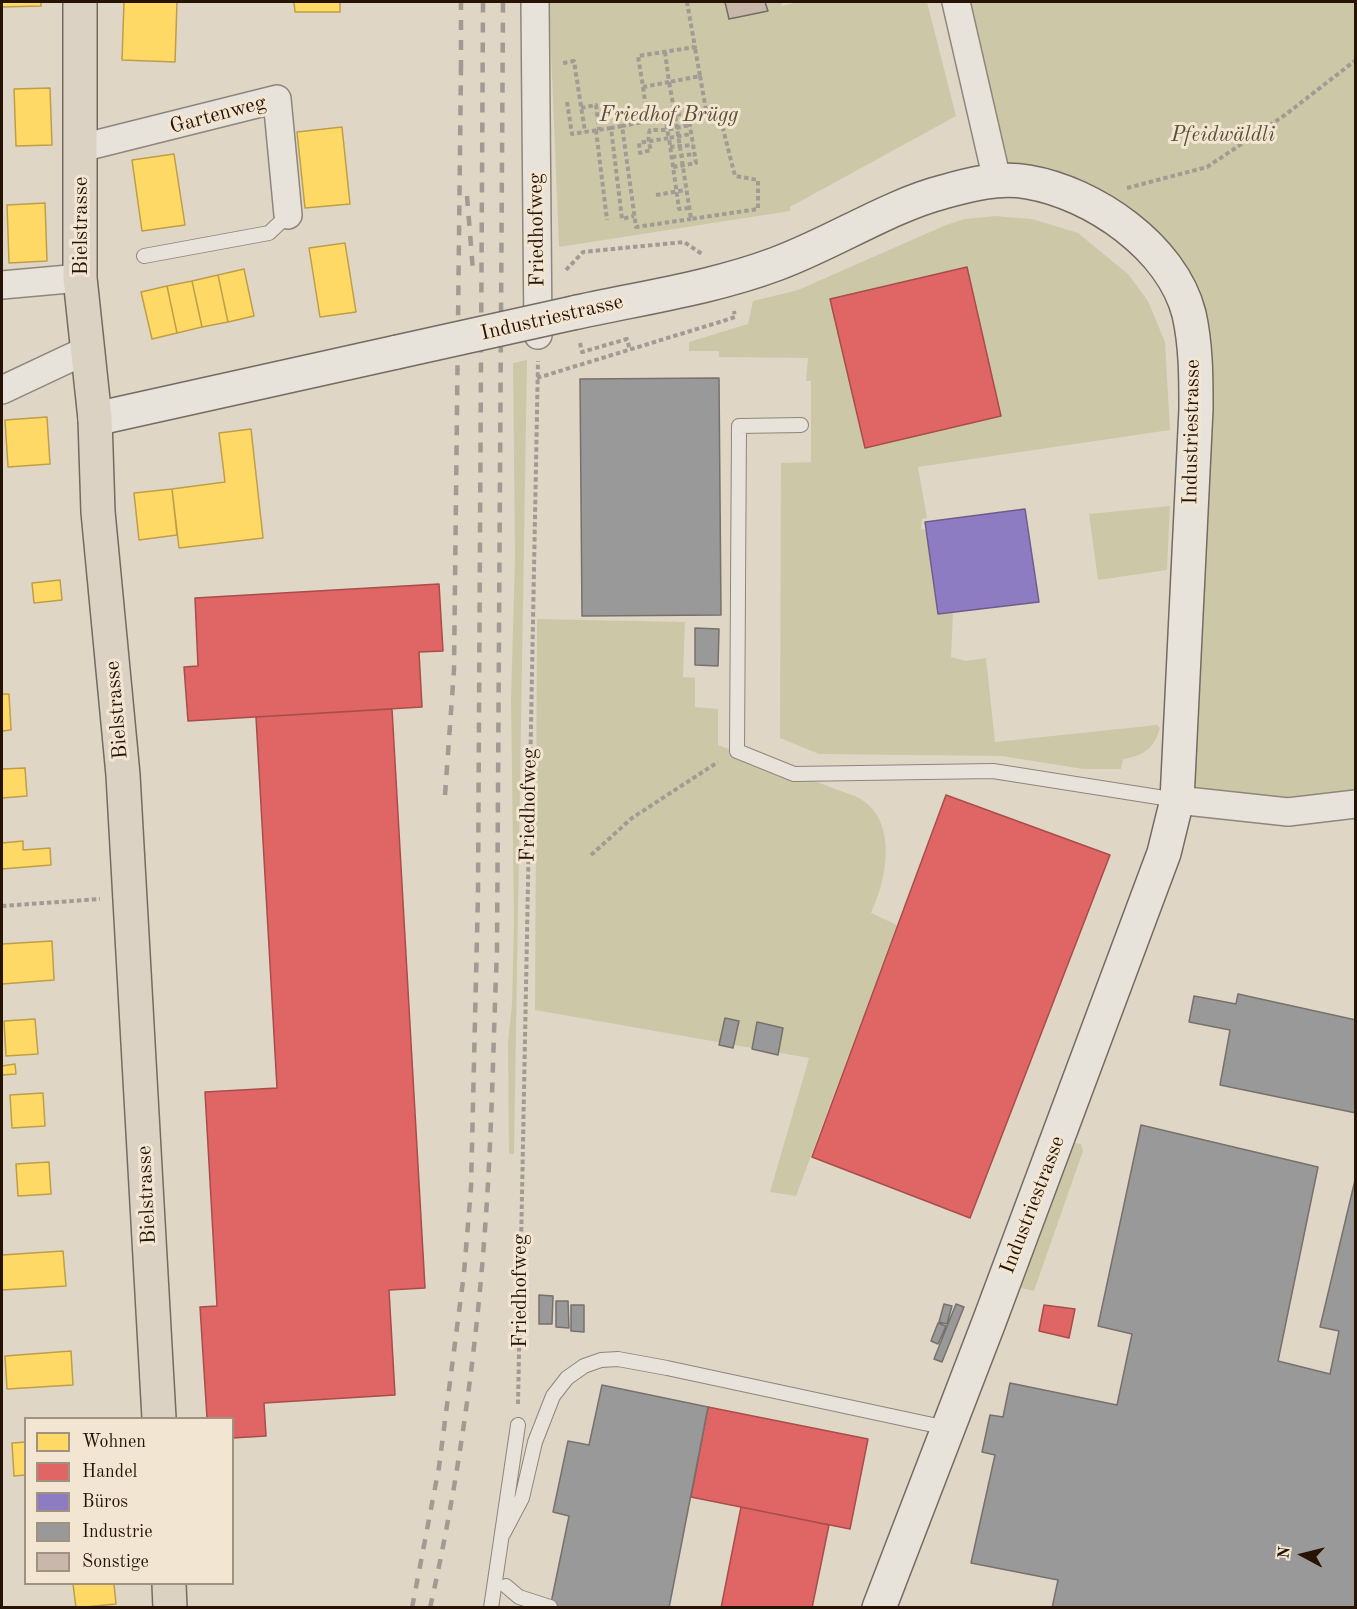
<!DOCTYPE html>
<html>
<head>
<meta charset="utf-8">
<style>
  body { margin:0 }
  #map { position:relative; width:1357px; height:1609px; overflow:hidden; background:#e0d6c6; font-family:"Old Standard TT",serif }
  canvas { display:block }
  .frame { position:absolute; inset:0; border:3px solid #261304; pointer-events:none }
  .legend { position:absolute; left:24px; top:1417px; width:210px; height:168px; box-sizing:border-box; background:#f2e6d3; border:2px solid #a09280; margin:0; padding:8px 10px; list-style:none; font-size:18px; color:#261304 }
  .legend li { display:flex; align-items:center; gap:12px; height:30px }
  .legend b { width:30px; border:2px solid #a09280 }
  .north { position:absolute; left:1273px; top:1525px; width:60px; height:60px; -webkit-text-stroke:4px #f2e6d3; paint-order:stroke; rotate:277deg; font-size:16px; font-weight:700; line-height:24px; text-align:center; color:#261304 }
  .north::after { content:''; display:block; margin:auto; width:21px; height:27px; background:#261304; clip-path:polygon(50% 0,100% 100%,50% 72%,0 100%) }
</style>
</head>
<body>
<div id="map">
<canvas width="1357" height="1609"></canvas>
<div class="frame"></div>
<ul class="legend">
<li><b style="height:16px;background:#ffd966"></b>Wohnen</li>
<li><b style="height:16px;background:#e06666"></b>Handel</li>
<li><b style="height:16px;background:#8e7cc3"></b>Büros</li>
<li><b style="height:16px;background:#999"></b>Industrie</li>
<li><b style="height:16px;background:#c9b7ac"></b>Sonstige</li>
</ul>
<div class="north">N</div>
</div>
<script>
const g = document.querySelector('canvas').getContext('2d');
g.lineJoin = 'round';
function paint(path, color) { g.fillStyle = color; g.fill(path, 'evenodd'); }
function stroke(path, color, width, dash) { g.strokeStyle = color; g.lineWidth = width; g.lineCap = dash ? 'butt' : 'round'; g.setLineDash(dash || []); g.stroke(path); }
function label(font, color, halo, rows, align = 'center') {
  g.font = font + ' "Old Standard TT",serif'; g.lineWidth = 6; g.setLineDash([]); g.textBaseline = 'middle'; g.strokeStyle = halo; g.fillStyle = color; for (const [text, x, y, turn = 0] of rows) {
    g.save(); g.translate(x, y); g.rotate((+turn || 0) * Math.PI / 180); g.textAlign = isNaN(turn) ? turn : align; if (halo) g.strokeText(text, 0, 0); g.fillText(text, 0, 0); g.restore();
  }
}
const green = new Path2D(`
  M549,2H781L782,6L798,2H927L956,116L790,207V211L559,247Z
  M956,2H1355V804L1177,800L1196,369L1144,244L997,180Z
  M995,216L1032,219L1078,233L1128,274L1148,301L1165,342L1170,430L918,467L927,518L922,519L921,529L926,530L938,614L953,613L951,657L966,661L986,658L995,742L1157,725L1160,728C1154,749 1143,756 1123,759L1121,769H1083L1002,756L819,754L780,738L781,463L811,462V381H806L808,358L719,357V351H689V342L748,324L753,301L798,290L946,225L965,219Z
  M527,360L514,1154H509L508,1042L512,1004L514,922L511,699L515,557L513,363Z
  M1170,506L1167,570L1098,580L1089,514Z
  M537,619L685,622L683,677L695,678V707L718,709V745L857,797C899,818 887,880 871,913L897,925L796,1196L770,1192L809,1058L535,1010Z
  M1075,1143L1081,1144L1083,1151L1034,1291L1021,1288Z`);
const homes = new Path2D(`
  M2,2H41V6L2,7Z
  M124,2H177L175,62L122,60Z
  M294,2H340V12H295Z
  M50,88L52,145L16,146L14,89Z
  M342,127L350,204L305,208L297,132Z
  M174,154L185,225L142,231L132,160Z
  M45,203L47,261L9,263L7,205Z
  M345,243L356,312L320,317L309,248Z
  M244,269L254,316L228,322L218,275Z
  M218,275L228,322L202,327L192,281Z
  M192,281L202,327L177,333L167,286Z
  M167,286L177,333L152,339L141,292Z
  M47,417L50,464L8,467L5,420Z
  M251,429L263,538L179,548L172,489L225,482L219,433Z
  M172,489L177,535L139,540L134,493Z
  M60,580L62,600L34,603L32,583Z
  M2,694H9L11,730L2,731Z
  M25,768L27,796L2,798V769Z
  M23,841V850L50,848L51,865L2,869V843Z
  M52,941L54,980L2,984V944Z
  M35,1019L38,1054L6,1056L4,1021Z
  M15,1064L16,1074L2,1075V1066Z
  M43,1093L45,1126L12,1128L10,1095Z
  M49,1162L51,1194L18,1196L16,1164Z
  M63,1251L66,1286L2,1290V1255Z
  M71,1351L73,1385L7,1389L5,1356Z
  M26,1442V1475L14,1476L12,1443Z
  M73,1584H114L116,1604L76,1608Z`);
const shops = new Path2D(`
  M967,267L1001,416L865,448L830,299Z
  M439,584L443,651L419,652L422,707L188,721L184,667L198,666L195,598Z
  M392,709L425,1288L389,1290L395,1395L264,1403L266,1436L232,1438V1418H207L200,1307L217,1306L205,1092L277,1088L256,717Z
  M946,795L1110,855L970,1218L812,1157Z
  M1044,1305L1075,1309L1069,1338L1039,1331Z
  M708,1407L868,1439L850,1529L691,1497Z
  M741,1507L829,1525L812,1608H721Z`);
const offices = new Path2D(`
  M1025,509L1039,602L938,614L925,522Z`);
const industry = new Path2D(`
  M719,378L721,615L582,616L580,379Z
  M695,628L719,629L718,666L695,665Z
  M1238,994L1356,1020V1113L1220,1085L1230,1030L1189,1022L1194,996L1236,1004Z
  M725,1018L739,1021L733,1048L719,1045Z
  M757,1022L783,1028L778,1055L752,1049Z
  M1141,1125L1318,1167L1278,1361L1330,1374L1339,1331L1320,1327L1356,1176V1608H1052L1058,1580L971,1563L995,1455L982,1452L990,1415L1003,1417L1010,1383L1117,1405L1132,1334L1098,1326Z
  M539,1295L553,1296L552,1324H539Z
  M556,1301H568L569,1328L556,1327Z
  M944,1304L952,1306L947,1324L939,1322Z
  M956,1304L964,1307L942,1362L934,1359Z
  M571,1305H584V1332L571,1331Z
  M938,1323L946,1326L938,1344L931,1341Z
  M602,1385L708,1407L669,1608H550L569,1516L553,1512L568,1441L589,1445Z`);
const building = new Path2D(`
  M725,2H765L768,11L729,19Z`);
const path = new Path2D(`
  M665,52L669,82L643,87L638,56L695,47L687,2
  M563,63L574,61L585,132
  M700,76L706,110L675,115L691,219L758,209V180L735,176L718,109L706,110
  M643,87L648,121L675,115L669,82L700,76L695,48
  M567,102L572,134L611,128
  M581,108L596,105L599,130
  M666,117L667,130L690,125
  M648,121L622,126L636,227L691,219
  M622,126L611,128L622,219L634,216
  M596,130L607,220
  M670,147L693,145
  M672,157L694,154
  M673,167L696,163L688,113
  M1127,188L1207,167L1285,115L1356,60
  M656,195L686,190
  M689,208L679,209L669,138L639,143L640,153L651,150C649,143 647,137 650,130H667L669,138L691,134
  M566,270L583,252L684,242L702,254
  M580,343L582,352L627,339L630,350
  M537,378L723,321L735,317L734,311
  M591,855L632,818L718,762
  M2,906L100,899
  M518,1404L538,361`);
const lane = new Path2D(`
  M144,256L269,233L288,215
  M801,425L739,426L737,751L794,774L993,771L1177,800
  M503,1534L522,1498L535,1442L553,1396L567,1378L584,1366L601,1360L618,1359L667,1368L947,1428
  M506,1586L519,1597L550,1607
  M491,1608L518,1425`);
const street = new Path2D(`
  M535,2L538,335
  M956,2L997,180
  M81,148L277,99L288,215
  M2,285L80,278
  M2,390L87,350
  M1177,800L1288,812L1356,804`);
const secondary = new Path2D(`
  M573,313C641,298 712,288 776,264C831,244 889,206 943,192C971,184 999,177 1028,182C1093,193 1172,247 1189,314C1196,345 1196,377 1196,409L1177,800L1164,853L989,1322L879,1608
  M95,419L397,352`);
const primary = new Path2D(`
  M80,2V278L95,419L98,512L123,775L159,1418
  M169,1584L170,1608`);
const rail = new Path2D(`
  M461,70V2
  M467,196L473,271
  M445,795L454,670L461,64
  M412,1608L439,1467L464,1273L471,1188L478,894L483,2
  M430,1608C458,1484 476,1355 485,1229C492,1136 493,1044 497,951L503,2`);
const secondaryBridge = new Path2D(`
  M397,352L573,313`);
const streetNames = [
  ["Gartenweg",218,115,-15],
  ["Bielstrasse",81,226,-90],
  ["Friedhofweg",537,230,-91],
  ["Industriestrasse",552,318,-13],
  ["Industriestrasse",1192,432,-89],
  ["Bielstrasse",117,710,-95],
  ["Friedhofweg",529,805,-89],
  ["Bielstrasse",147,1195,-93],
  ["Industriestrasse",1033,1205,-69],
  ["Friedhofweg",520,1291,-90]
];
const parkNames = [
  ["Friedhof Brügg",669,115],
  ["Pfeidwäldli",1223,135]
];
paint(green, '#ccc8a7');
paint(homes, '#ffd966');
stroke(homes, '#be9e49', 1.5);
paint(shops, '#e06666');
stroke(shops, '#a84d49', 1.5);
paint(offices, '#8e7cc3');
stroke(offices, '#6f5c8a', 1.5);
paint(industry, '#999');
stroke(industry, '#76716c', 1.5);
paint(building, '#c9b7ac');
stroke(building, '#746b61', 1.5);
stroke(lane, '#8e867b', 16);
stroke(street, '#8e867b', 30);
stroke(secondary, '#746b61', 36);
stroke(primary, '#746b61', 36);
stroke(path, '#a19b93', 4, [4.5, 3]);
stroke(lane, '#e7e2da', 14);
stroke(street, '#e7e2da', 27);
stroke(secondary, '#e7e2da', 33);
stroke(primary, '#dbd2c4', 33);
stroke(rail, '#a19b93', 4.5, [10, 10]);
stroke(secondaryBridge, '#746b61', 36, []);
stroke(secondaryBridge, '#e7e2da', 33);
label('21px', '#261304', '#f2e6d3', streetNames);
label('italic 21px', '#5a4e34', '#f2e6d3', parkNames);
</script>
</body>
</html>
